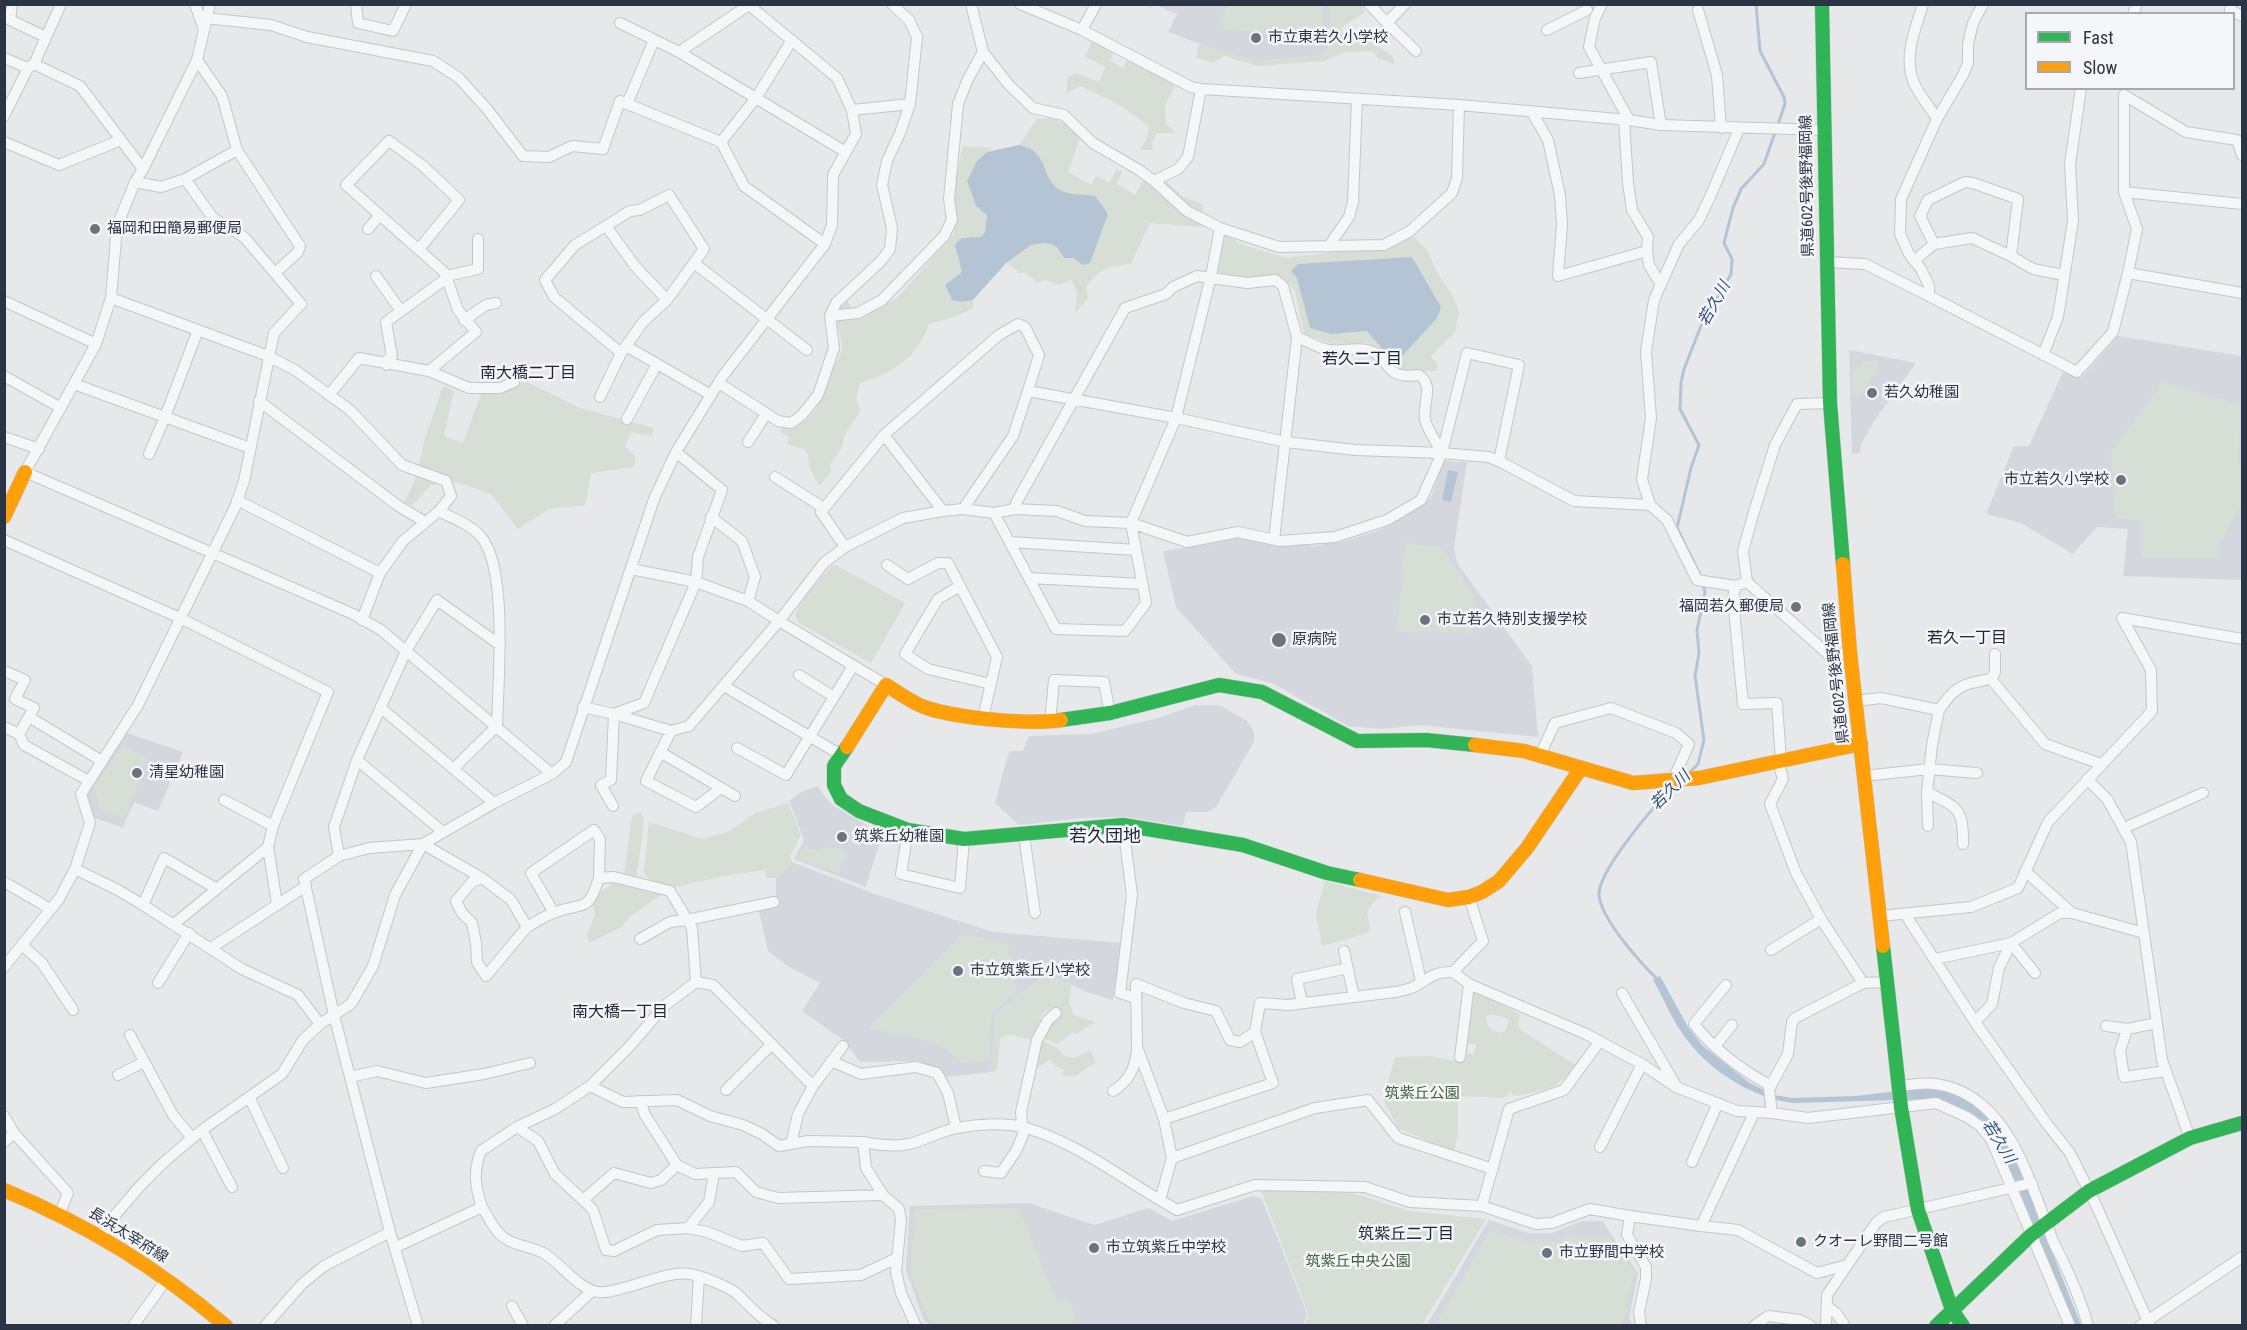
<!DOCTYPE html>
<html>
<head>
<meta charset="utf-8">
<style>
  body { margin:0 }
  #map { position:relative; width:2247px; height:1330px; overflow:hidden; background:#e6e8ea; font-family:"Roboto Condensed",sans-serif }
  canvas { display:block }
  .frame { position:absolute; inset:0; border:6px solid #2b3445; pointer-events:none }
  .legend { position:absolute; left:2025px; top:12px; width:210px; height:78px; box-sizing:border-box; background:#f4f6f9; border:2px solid #a4a8b1; margin:0; padding:8px 10px; list-style:none; font-size:18px; color:#2b3445 }
  .legend li { display:flex; align-items:center; gap:12px; height:30px }
  .legend b { width:30px; border:2px solid #a4a8b1 }
</style>
</head>
<body>
<div id="map">
<canvas width="2247" height="1330"></canvas>
<div class="frame"></div>
<ul class="legend">
<li><b style="height:8px;background:#30b455"></b>Fast</li>
<li><b style="height:8px;background:#ff9f0a"></b>Slow</li>
</ul>
</div>
<script>
const g = document.querySelector('canvas').getContext('2d');
g.lineJoin = 'round';
function paint(path, color) { g.fillStyle = color; g.fill(path, 'evenodd'); }
function stroke(path, color, width, dash) { g.strokeStyle = color; g.lineWidth = width; g.lineCap = dash ? 'butt' : 'round'; g.setLineDash(dash || []); g.stroke(path); }
function label(font, color, halo, rows, align = 'center') {
  g.font = font + ' "Roboto Condensed","Noto Sans JP",sans-serif'; g.lineWidth = 5; g.setLineDash([]); g.textBaseline = 'middle'; g.strokeStyle = halo; g.fillStyle = color; for (const [text, x, y, turn = 0] of rows) {
    g.save(); g.translate(x, y); g.rotate((+turn || 0) * Math.PI / 180); g.textAlign = isNaN(turn) ? turn : align; if (halo) g.strokeText(text, 0, 0); g.fillText(text, 0, 0); g.restore();
  }
}
const built = new Path2D(`
  M1141,5H1329V46L1323,55L1256,61L1211,48L1168,32L1177,14L1156,5L1151,7Z
  M2118,336L2242,356V580L2123,576L2128,529L2097,527L2073,554L2021,523L1986,514L2014,446H2029L2063,372L2081,378Z
  M1849,350L1916,363L1873,423L1862,443L1860,453L1852,454Z
  M1443,461L1467,462L1454,548L1457,563L1532,666L1538,737L1421,725L1382,729L1348,726L1272,683L1236,674L1176,607L1163,551L1210,544L1237,538L1314,546L1349,540L1380,530L1421,506L1431,497Z
  M1195,705H1219L1247,721L1254,732V742L1216,807L1207,812H1186L1183,826L1125,817L1082,818L1019,825L995,803L1009,751H1023L1029,736L1091,734L1158,718Z
  M124,732L183,752L158,811L134,802L123,828L90,816L86,794Z
  M818,786L824,796L834,806L882,834L866,887L794,859L804,840L789,801L801,792Z
  M792,862L875,894L993,932L1122,943L1113,1000L1087,992L1057,978L1042,977L995,1015L991,1072L947,1077L920,1061L860,1062L845,1041L802,1011L820,983L786,965L768,951L759,911L776,904V878Z
  M1253,1196L1262,1199L1307,1313L1303,1326L929,1325L923,1318L906,1270L910,1206L1029,1203L1094,1225L1149,1208L1172,1221Z
  M1489,1220L1528,1233H1552L1582,1221H1602L1638,1273L1629,1319L1633,1325L1426,1326Z`);
const green = new Path2D(`
  M1228,5H1323L1324,30L1277,35L1225,29L1220,19Z
  M1362,5L1365,12L1341,28L1346,39L1367,38L1393,57L1394,64L1378,58L1373,51L1346,52L1324,61L1258,66L1224,56L1213,63L1196,58L1199,44L1256,61L1323,55L1329,46V5Z
  M1093,40L1113,52L1110,61L1123,68L1128,58L1171,81L1174,88L1165,106L1166,124L1176,133H1157L1152,142L1153,150H1140L1146,140L1149,126L1118,104L1081,86L1067,93V77L1076,73L1099,82L1105,67L1085,56Z
  M1051,118L1070,125L1080,138L1068,172L1091,185L1096,176L1109,183L1117,169L1122,172L1117,184L1135,195L1145,178L1157,190L1167,182L1183,197L1203,204V227L1150,223L1131,264C1109,266 1100,268 1086,287L1088,298L1075,313L1077,291L1071,280L1059,285L1046,280L1037,283L1027,273H1019L1007,262L1019,145L1037,119Z
  M963,146L992,148L977,161L967,181L976,206L988,215L985,232L981,237H964L957,255L961,264L962,272L945,285L952,300L962,302L973,300V308L957,316L929,324C916,359 894,372 860,383C857,392 854,402 861,410L844,436L842,447L830,465L831,472L819,486L810,468L808,455L804,449L787,444L789,437L780,431L782,427C812,430 823,397 831,374C834,366 841,356 842,348C842,329 828,316 847,301L858,319L897,298L954,234L953,192Z
  M1222,235H1230L1237,243L1286,258L1335,252L1387,250L1412,235L1427,250L1438,274L1453,296L1459,313L1455,332L1431,356L1438,365L1435,371L1400,370L1375,346L1366,343L1333,344L1304,334L1295,291L1285,280L1266,278L1247,281L1216,272Z
  M1862,360L1878,363V375L1873,376L1859,397H1852V370L1859,369Z
  M527,382L580,408L654,428L652,436L631,432L625,447L636,457L634,467L591,473L585,505L549,509L518,529L491,494L453,481L431,485L412,505L404,503L416,478L425,438L443,386L454,390L444,436L463,443L481,394L497,385Z
  M2163,382L2240,405L2239,465L2242,466V504L2219,544L2217,558L2141,557L2142,521L2116,518L2111,452Z
  M1405,543L1442,548L1475,596L1473,634L1397,632Z
  M836,565L905,603L871,663L799,623C797,620 796,618 796,614C797,603 824,575 832,566Z
  M122,745L147,757L125,818L101,811L94,787Z
  M788,803L801,835L790,856L792,862L776,878H767L765,870L728,875L671,888L650,881L644,872L649,822L702,839L728,832L756,813Z
  M641,812L644,822L636,879L624,876L632,816Z
  M828,846L847,852L839,874L797,859L803,848L818,850Z
  M1325,881L1385,897L1376,899L1367,912L1370,928L1367,933L1322,946L1316,913Z
  M614,882L661,895L631,916L621,927L589,943L587,934L595,915L593,904L601,892Z
  M963,934L1009,944L1008,955L1030,969L1012,982L1018,990L992,1013L988,1061L962,1063L944,1048L922,1039L868,1028Z
  M1042,977L1057,978L1071,985L1069,1003L1074,1015L1095,1022L1077,1034L1073,1032L1057,1044L1045,1039L1052,1020L1060,1013L1052,1008L1044,1012L1040,1018L1042,1022L1033,1040L1009,1034L1000,1039L997,1071L991,1072L995,1015Z
  M1474,991L1520,1014L1518,1024L1521,1030L1577,1066C1556,1090 1546,1089 1516,1096L1510,1092L1505,1098L1458,1096V1133L1454,1152L1398,1128L1383,1099L1395,1057L1428,1056L1463,1062L1466,1054H1474L1476,1045L1465,1042L1470,995ZM1492,1014L1509,1019L1505,1031L1500,1033C1491,1030 1486,1027 1486,1016Z
  M1042,1041L1057,1048L1064,1056L1075,1058L1090,1050L1096,1062L1077,1075L1063,1076V1069L1055,1066L1050,1059L1035,1069Z
  M1261,1190L1353,1193L1408,1211L1486,1219L1422,1325H1305L1308,1313Z
  M1018,1208L1056,1299L1071,1304L1079,1325H933L928,1319L910,1274L915,1209Z
  M1490,1231L1530,1242L1558,1241L1574,1235L1609,1237L1635,1273L1625,1304L1628,1310L1622,1321L1623,1325H1436Z`);
const water = new Path2D(`
  M1019,145C1050,152 1039,174 1058,189C1068,196 1084,194 1095,196L1108,214L1090,263L1083,265L1073,258H1064L1057,247L1051,244L1044,243L1031,245L1007,262L973,300L962,302L952,300L945,285L962,272L955,245C961,235 970,238 981,237L985,232L987,215L976,206L967,181L977,161L987,152Z
  M1412,257L1441,307L1437,318L1402,356L1390,358L1367,331L1331,334L1310,328L1297,278L1291,271L1298,264Z
  M1448,470L1458,472L1451,502L1442,500Z
  M1660,976L1688,1027L1703,1046L1750,1083L1774,1095L1792,1098L1856,1096L1931,1087L1958,1095L1977,1105L2004,1132L2030,1190L2050,1247L2081,1325H2074L1994,1138L1930,1099L1793,1103C1751,1098 1705,1068 1682,1033C1671,1017 1663,997 1653,980Z`);
const stream = new Path2D(`
  M1700,575L1677,528L1691,468L1699,445L1680,409L1681,383L1684,369L1701,326L1731,274L1732,259L1724,243L1733,208L1741,189L1764,164L1785,104L1784,97L1760,51L1756,4
  M1688,774L1698,764L1704,740L1695,676L1699,653L1697,630L1705,592L1703,584
  M1656,978C1639,961 1601,919 1599,895C1598,871 1655,804 1674,787`);
const street = new Path2D(`
  M12,4L10,20L46,37
  M195,4L203,27
  M210,4L197,60L143,169L135,182L117,226L111,298L96,344L25,472L353,614L381,630L552,774
  M356,4L358,23L393,31L406,4
  M892,4L909,20L917,37L910,104
  M1020,4L1082,30L1191,87L1201,89L1459,105L1629,120L1661,125L1823,130
  M1369,4L1387,23
  M1405,4L1387,23L1416,51
  M1602,4L1595,18L1589,47L1629,120
  M1923,4C1915,30 1903,57 1914,83C1919,95 1930,107 1937,119L1901,199L1900,234L1909,254L1921,269L1929,286V296L2077,372L2113,332L2128,273L2242,293
  M2231,4L2230,10L2242,16
  M1698,10L1717,75L1721,128
  M2133,14L2137,4
  M205,18L271,25L307,37L433,61L459,78L487,109L523,156L549,157L572,146L603,149L620,101L721,142L744,186L825,244
  M620,23L679,52L844,151
  M1082,30L1096,4
  M1547,30L1587,10
  M983,52L1009,85L1033,108L1064,115L1093,143L1139,170L1154,181L1178,169L1188,157L1201,89
  M4,58L28,68
  M34,64L61,4
  M1579,73L1651,62L1661,125
  M627,104L654,40
  M1532,112L1548,140L1560,195L1562,225L1558,276L1647,251L1648,237L1632,210L1628,183L1624,120
  M4,116L28,68L34,64L80,86L143,169
  M1937,119L1963,75L1968,63V44L1973,23L1983,4
  M4,142L59,165L121,140
  M721,142L756,98L792,40
  M237,150L300,246L298,252L275,273
  M185,179L237,150L222,96L197,60
  M1154,181L1187,211L1220,228L1279,247L1384,245L1410,231L1452,193L1457,178L1459,105
  M2124,192L2242,204
  M368,229L380,215
  M1328,247L1349,217L1353,202L1357,99
  M419,249L459,200L422,165L389,141L346,185L445,273L458,310L476,332L429,371
  M1647,251L1649,265L1661,285
  M2011,256L2033,269L2064,275
  M1914,261L1934,244L1920,216L1928,200L1965,182L1973,183L2018,199L2011,256L1972,238L1934,244
  M1827,262L1865,264L1929,296
  M694,263L807,350
  M2128,273L2137,229L2124,192V95L2186,132L2237,140L2242,155
  M376,276L401,311
  M111,298L268,356L295,370L350,410L402,465L446,481L451,496L439,511L403,541L380,573L362,620
  M4,301L96,344
  M830,316L858,313L882,300L944,236L952,220L949,199L958,104L968,79L983,52L971,4
  M464,320L486,305L496,303
  M626,346L711,395
  M621,353L554,297L545,280L575,245L630,211L640,210L669,195L704,249L667,300
  M2043,355L2058,317L2073,221L2070,164L2081,88
  M387,365V360L392,356L386,322L451,275L478,269V239
  M4,376L61,408
  M719,383L778,421L791,423L802,415L818,395L834,348L830,316L836,303L881,261L890,249L892,228L882,185L887,161L900,133L910,104L852,110
  M74,384L250,448
  M329,395L359,358L429,371L469,388H500L514,382
  M600,397L621,353L643,322L667,300L635,266L606,226
  M259,401L397,505L425,522
  M627,419L657,364
  M884,435L999,335L1018,324L1025,327L1039,355L1028,391
  M4,437L39,449
  M748,442L766,414
  M1442,453L1467,353L1519,365L1499,461
  M149,454L165,417L198,330
  M775,477L824,508
  M237,500L380,573
  M1650,505L1642,479L1651,418L1646,352L1654,300L1679,244L1699,220L1710,197L1739,129
  M1015,509L1016,503L1125,308L1166,294L1173,287L1197,276L1247,283L1275,280L1283,286L1297,337C1307,341 1318,348 1328,350C1341,352 1355,347 1367,350C1393,356 1380,380 1419,375C1435,386 1422,404 1425,419C1427,430 1437,443 1442,453L1488,457L1499,461L1574,501L1650,505L1667,520L1697,580L1735,586L1747,582L1829,655L1850,653
  M439,511C454,519 472,525 482,538C508,571 498,683 497,726L453,769
  M943,511L903,518L845,547L821,512L884,435L943,511L963,509
  M994,513L963,509L1013,436L1028,391L1176,418L1211,276L1220,228
  M711,517L742,541L755,577L748,601
  M1131,523L1176,418L1286,442L1355,450L1442,453L1421,500L1387,520L1335,537L1280,541L1238,532L1187,542L1131,523L1085,521L1057,511L1015,509L994,513L1056,629L1125,631L1146,603L1131,523
  M4,540L180,618L328,692L273,826L268,847L277,904
  M1274,540L1297,337
  M1010,542L1136,550
  M887,565L908,579L938,563H948L997,657L983,718
  M631,569L696,582L748,601L779,621L824,563L845,547
  M1029,578L1142,584
  M1747,582L1743,551L1753,515L1775,445L1797,404L1830,403
  M960,586L938,599L905,654L928,669L991,684
  M1735,586L1733,599L1743,704L1777,703L1781,761
  M1995,654V672L1991,679L2045,744L2101,764
  M4,671L25,680L15,699L34,708L19,734L4,727
  M799,675L834,697
  M724,686L841,755
  M1855,701L1881,698L1939,710C1956,685 1963,684 1991,679
  M583,707L614,714L671,731L689,726L779,621L886,685
  M381,708L494,803
  M1939,710L1932,745L1927,792C1957,808 1964,807 1963,844
  M29,717L102,761
  M1050,722L1054,680L1104,682L1110,713
  M671,731L646,781L696,807L721,788
  M19,734L24,745L89,781
  M737,748L786,775L853,666
  M660,752L735,796
  M1540,755L1555,723L1611,708L1676,733L1689,744L1673,780
  M357,760L442,831
  M1778,762L1783,779L1770,804L1796,873L1821,919L1863,983
  M1864,776L1929,769L1977,773
  M2087,779L2107,799L2131,842L2162,1060L2190,1138
  M1927,792L1928,826
  M224,800L273,826
  M613,806L601,785L611,780L614,714L644,703L696,582L698,557L722,490L676,452
  M1123,825L1132,895L1120,993L1136,998
  M2124,828L2203,793
  M908,830L901,874L960,888L964,839
  M1024,835L1035,913
  M339,856L334,827L357,760L406,651L437,600L500,645
  M75,869L118,890L143,905L242,969L298,995L320,1024
  M2025,871L2072,913L2144,933
  M482,878L472,882L456,901L462,913L472,923L476,943L477,962L486,976L527,927
  M4,882L42,904L50,910
  M1469,897L1483,941L1453,972C1431,971 1428,981 1411,988C1406,990 1400,991 1395,992L1288,1005L1260,1003L1255,1032L1273,1083L1164,1119L1172,1158L1160,1200L1177,1210L1255,1185L1365,1187L1410,1202L1482,1206L1536,1224L1552,1223L1590,1209L1630,1216L1627,1235L1646,1267V1279L1639,1312L1641,1326
  M143,905L164,858L217,889
  M1405,912L1421,981
  M554,913L531,873L594,830L600,839L599,878
  M1905,914L1975,1022L2047,1124L2070,1153L2096,1205L2150,1326
  M1880,916L1971,907L2018,888L2048,822L2152,711L2151,670L2122,618L2242,639
  M174,924L268,847
  M640,939L670,922L687,920L774,902
  M23,946L42,963L73,1010
  M211,948L306,886
  M1771,950L1821,919
  M1344,951L1354,997
  M1935,959L2011,943L2060,913H2072
  M4,967L59,899L75,869L90,823L81,794L138,705L235,507L244,481L274,333L301,304L244,237L213,218L185,179L161,187L135,182
  M1453,972L1469,984L1586,1034L1642,1064L1676,1087L1737,1111L1772,1113L1808,1118L1936,1103L1967,1117L1980,1126L1991,1139L2070,1326
  M696,982L713,985L813,1086L843,1046
  M158,983L189,933
  M1726,985L1694,1024C1714,1050 1742,1070 1771,1086
  M1622,993L1675,1084
  M1302,1003L1297,979L1348,968
  M1975,1022L1992,1004L1999,968L2011,943L2035,973
  M2157,1023L2127,1029L2120,1051L2124,1077L2166,1071
  M2106,1026L2127,1029
  M130,1035L173,1115L192,1138
  M1715,1046L1732,1025
  M1460,1057L1469,984
  M831,1061L861,1074L916,1067L937,1073L948,1093L956,1128
  M118,1075L144,1062
  M350,1077L377,1071L426,1083L484,1074L530,1063
  M1899,1086C1911,1085 1924,1082 1936,1084C2010,1095 2029,1182 2053,1241C2056,1248 2060,1255 2063,1261C2073,1282 2082,1304 2088,1326
  M726,1090L772,1044
  M1113,1091C1129,1081 1135,1069 1137,1050
  M249,1097L283,1168
  M640,1101L645,1115L677,1165L695,1174L736,1172L756,1192L778,1198L883,1195
  M1772,1113L1769,1089L1788,1054L1792,1022L1795,1018L1863,983L1888,982
  M4,1116L14,1133L68,1193L60,1213
  M1164,1119L1137,1047L1136,984L1184,1003L1216,1011L1230,1040L1240,1042L1255,1032
  M517,1127L538,1141L555,1174L583,1200L614,1173L651,1183L661,1180L677,1165
  M202,1130L232,1187
  M4,1142L14,1133
  M863,1142C878,1145 894,1147 909,1144C925,1140 941,1131 957,1128C977,1124 1007,1122 1026,1128C1075,1142 1117,1175 1160,1200
  M791,1144L798,1114L813,1086
  M1600,1147L1642,1064
  M1172,1158L1315,1108L1368,1100L1398,1138L1493,1169
  M1692,1162L1718,1103
  M984,1171L1001,1173L1016,1151L1023,1135L1021,1112L1037,1040L1048,1020L1056,1013
  M714,1173L709,1202L688,1228L707,1232L742,1246L763,1243L789,1279L861,1275L897,1258
  M583,1200L593,1210L606,1250L614,1251L657,1230L688,1228
  M1482,1206L1509,1109L1564,1090L1600,1041
  M482,1207C488,1216 494,1231 503,1237C515,1247 533,1246 545,1254C563,1265 582,1295 605,1292C629,1290 667,1270 690,1274C701,1276 727,1286 736,1293C749,1305 758,1317 774,1326
  M1630,1216L1701,1226L1754,1113
  M1701,1226L1738,1230L1817,1273L1847,1265
  M101,1237L110,1221L141,1185L164,1162L202,1130L282,1074L303,1040L320,1024L351,1004L373,966L395,895L423,844L482,878L511,900L527,927C536,922 546,915 556,912C584,902 588,913 599,878L614,877L670,891L692,928L696,982L664,1006L630,1046L590,1086
  M396,1247L482,1207C475,1187 473,1171 481,1151L517,1127L555,1109L590,1086L623,1102L677,1100L710,1116L743,1125L762,1134L779,1146L808,1141L863,1142L866,1168L883,1195L899,1209L901,1220L896,1272L901,1293L916,1326
  M512,1306L523,1326
  M1827,1306L1837,1314L1845,1326
  M133,1326L166,1280
  M265,1326L302,1284L324,1266L390,1232
  M418,1326L390,1232L334,1015L304,879L339,856L369,848L423,844L494,803L552,774L566,762L654,499L676,452L722,377L825,244L832,225L833,175L856,134L852,110L837,78L749,5L679,52
  M554,1326L592,1291
  M696,1326L699,1276
  M1754,1326L1768,1316L1800,1320L1811,1326
  M1826,1326L1827,1295L1876,1223L1884,1217L1902,1213L2032,1183
  M2140,1326L2242,1257`);
const fast = new Path2D(`
  M1822,4L1830,403L1843,564
  M1061,720L1110,713L1219,685L1262,692L1357,741L1426,740L1475,745
  M847,747L834,766V785L841,799L859,811L908,830L964,839L1123,825L1243,845L1327,873L1360,880
  M1883,946L1901,1107L1918,1210L1952,1310L1963,1326
  M1936,1326L2031,1235L2089,1191L2190,1138L2242,1123`);
const slow = new Path2D(`
  M4,517L25,472
  M1843,564L1850,653L1883,946
  M1475,745L1524,751L1633,783L1699,778L1861,744
  M847,747L886,685C898,692 913,704 927,708C958,718 1029,725 1061,720
  M1360,880L1448,900L1469,897L1482,892L1499,881L1527,848L1581,768
  M4,1190C88,1225 157,1268 226,1326`);
const markers = [
  [1256,38,6,"#6c737f"],
  [95,229,6,"#6c737f"],
  [1872,393,6,"#6c737f"],
  [2121,480,6,"#6c737f"],
  [1796,607,6,"#6c737f"],
  [1425,620,6,"#6c737f"],
  [1279,640,8,"#6c737f"],
  [137,773,6,"#6c737f"],
  [842,837,6,"#6c737f"],
  [958,971,6,"#6c737f"],
  [1801,1242,6,"#6c737f"],
  [1094,1248,6,"#6c737f"],
  [1547,1253,6,"#6c737f"]
];
const poiNames = [
  ["市立東若久小学校",1268,38],
  ["福岡和田簡易郵便局",107,229],
  ["若久幼稚園",1884,393],
  ["市立若久小学校",2109,480,"right"],
  ["福岡若久郵便局",1784,607,"right"],
  ["市立若久特別支援学校",1437,620],
  ["原病院",1292,640],
  ["清星幼稚園",149,773],
  ["筑紫丘幼稚園",854,837],
  ["市立筑紫丘小学校",970,971],
  ["クオーレ野間二号館",1813,1242],
  ["市立筑紫丘中学校",1106,1248],
  ["市立野間中学校",1559,1253]
];
const streetNames = [
  ["県道602号後野福岡線",1808,186,-91],
  ["県道602号後野福岡線",1837,673,-96],
  ["長浜太宰府線",128,1236,32]
];
const parkNames = [
  ["筑紫丘公園",1422,1094],
  ["筑紫丘中央公園",1358,1262]
];
const waterNames = [
  ["若久川",1715,304,-61],
  ["若久川",1671,791,-45],
  ["若久川",1998,1142,58]
];
const neighbourhoodNames = [
  ["若久二丁目",1362,360],
  ["南大橋二丁目",528,374],
  ["若久一丁目",1967,639],
  ["南大橋一丁目",620,1013],
  ["筑紫丘二丁目",1406,1235]
];
const quarterNames = [
  ["若久団地",1105,837]
];
paint(built, '#d4d7dd');
paint(green, '#d6ded6');
paint(water, '#b4c4d5');
stroke(stream, '#b4c4d5', 3);
stroke(street, '#c4c6c8', 12);
stroke(fast, '#c4c6c8', 15);
stroke(slow, '#c4c6c8', 15);
stroke(street, '#f5f6f7', 10);
stroke(fast, '#30b455', 14);
stroke(slow, '#ff9f0a', 14);
for (const [x, y, r, color] of markers) { const dot = new Path2D(); dot.arc(x, y, r, 0, 2 * Math.PI); g.fillStyle = color; g.fill(dot); stroke(dot, '#f4f6f9', 2); }
label('15px', '#2b3445', '#f4f6f9', poiNames, 'left');
label('15px', '#2b3445', '#f4f6f9', streetNames);
label('15px', '#3f6138', '#f4f6f9', parkNames);
label('italic 16px', '#34527a', '#f4f6f9', waterNames);
label('16px', '#1d2536', '#f4f6f9', neighbourhoodNames);
label('18px', '#1d2536', '#f4f6f9', quarterNames);
</script>
</body>
</html>
